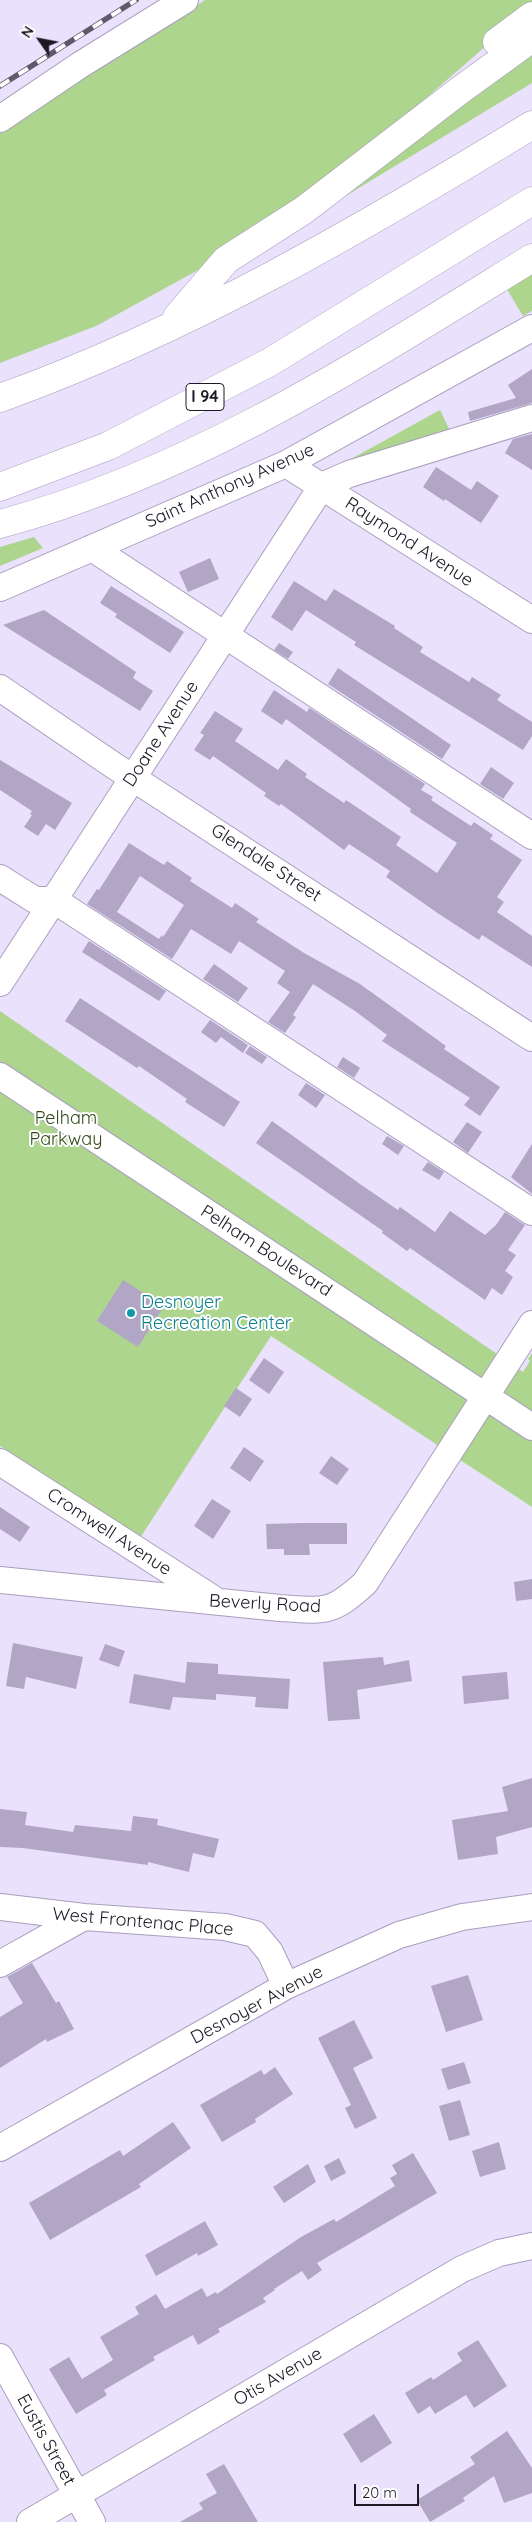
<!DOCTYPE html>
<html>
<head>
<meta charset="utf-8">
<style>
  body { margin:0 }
  #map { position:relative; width:532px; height:2522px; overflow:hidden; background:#eae1fc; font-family:Quicksand,sans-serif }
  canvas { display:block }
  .north { position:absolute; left:15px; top:15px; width:50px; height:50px; -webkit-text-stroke:4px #fff; paint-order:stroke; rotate:303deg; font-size:14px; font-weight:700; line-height:20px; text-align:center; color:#1c1824 }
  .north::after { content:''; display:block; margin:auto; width:18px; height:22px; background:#1c1824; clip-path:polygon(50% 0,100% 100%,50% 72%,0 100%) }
  .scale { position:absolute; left:354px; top:2484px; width:65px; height:22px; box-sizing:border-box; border:2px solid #1c1824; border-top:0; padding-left:6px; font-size:15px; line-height:18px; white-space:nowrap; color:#1c1824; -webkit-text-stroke:4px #fff; paint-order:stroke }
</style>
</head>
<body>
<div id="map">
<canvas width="532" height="2522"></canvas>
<div class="north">N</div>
<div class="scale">20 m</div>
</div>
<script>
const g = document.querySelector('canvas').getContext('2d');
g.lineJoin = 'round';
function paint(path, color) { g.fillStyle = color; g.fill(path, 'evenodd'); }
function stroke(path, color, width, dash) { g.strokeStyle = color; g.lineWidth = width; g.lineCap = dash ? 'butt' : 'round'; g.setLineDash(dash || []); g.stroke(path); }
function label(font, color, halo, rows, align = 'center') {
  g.font = font + ' Quicksand,sans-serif'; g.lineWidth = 4; g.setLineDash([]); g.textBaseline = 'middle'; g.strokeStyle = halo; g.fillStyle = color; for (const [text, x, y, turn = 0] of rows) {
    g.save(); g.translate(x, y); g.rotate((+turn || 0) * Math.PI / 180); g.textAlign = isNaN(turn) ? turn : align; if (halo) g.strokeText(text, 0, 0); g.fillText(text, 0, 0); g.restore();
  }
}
const green = new Path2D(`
  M205,0H532V6L334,178L222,257L96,326L0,363V133Z
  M532,52V83L339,200Z
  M532,269V311L523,316L505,286Z
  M440,410L452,435L342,464Z
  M34,537L43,548L0,566V547Z
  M0,1011L523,1372L530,1361L528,1359L532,1353V1507L271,1336L140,1538L0,1446Z`);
const building = new Path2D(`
  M532,369V403L470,421L468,412L516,398L508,385Z
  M532,434V470L505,453L513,439Z
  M436,467L471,490L477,481L499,496L481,523L445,499L444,501L423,487Z
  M210,558L219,579L188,592L179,572Z
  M294,581L326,601L334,589L395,626L394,628L423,647L420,652L469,682L472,677L501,695L497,700L532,722V736L523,750L354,645L356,642L306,610L292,631L271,617Z
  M111,586L184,632L170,653L115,617L117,614L100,603Z
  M44,610L136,672L133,678L153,691L140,711L3,625Z
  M279,643L293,652L288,659L274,650Z
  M338,668L451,745L442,759L328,684Z
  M274,690L307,712L309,708L311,709L425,784L421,790L433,797L431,800L471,826L474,822L493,835L490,839L522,860L497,897L504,902L497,912L532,936V967L482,935L479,940L439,914L386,877L390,871L349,844L344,850L281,804L279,806L264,796L266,793L213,756L210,760L194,750L204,735L200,733L215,711L243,729L235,741L278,770L286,759L307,774L305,777L344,803L346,800L401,837L396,845L437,873L457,843L410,812L411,809L286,719L282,725L261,711Z
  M0,760L72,803L55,830L46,824L38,836L24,827L32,815L30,814L32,811L0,790Z
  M491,767L514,783L503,799L480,784Z
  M129,843L164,865L167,861L192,878L190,881L232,908L235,903L259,919L256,922L304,953L360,984L446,1046L444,1049L500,1087L480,1116L464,1105L470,1098L382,1041L387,1035L355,1011L313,984L293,1015L296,1017L285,1033L268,1022L290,992L277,983L285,971L239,941L231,954L191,929L172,959L87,904L97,889L99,890ZM140,876L184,905L163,937L162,935L159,939L117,912Z
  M89,941L166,991L159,1001L82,952Z
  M214,964L248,988L238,1002L203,979Z
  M80,998L240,1102L224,1127L185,1102L187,1099L139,1066L137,1068L65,1021Z
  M210,1020L248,1045L243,1053L221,1037L216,1043L201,1032Z
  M250,1046L267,1057L262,1064L245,1053Z
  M343,1057L360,1068L354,1078L337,1067Z
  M306,1083L325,1095L316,1108L298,1095Z
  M272,1121L360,1184L398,1210L400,1207L435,1232L450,1211L485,1235L496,1225L505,1212L525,1225L508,1250L516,1255L505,1271L513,1277L502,1295L492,1288L485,1300L410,1248L407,1251L382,1233L383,1231L256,1143Z
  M467,1122L482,1132L468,1153L453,1142Z
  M387,1136L404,1146L398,1155L382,1144Z
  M532,1144V1194L511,1177Z
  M428,1162L444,1172L439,1180L422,1170Z
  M123,1280L164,1306L138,1347L97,1321Z
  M264,1358L284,1372L269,1394L249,1380Z
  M236,1388L252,1399L240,1417L224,1406Z
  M244,1447L264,1461L250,1482L230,1468Z
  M331,1456L349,1469L337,1485L319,1473Z
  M212,1499L231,1511L213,1539L194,1526Z
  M0,1507L30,1527L20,1542L0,1529Z
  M303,1523H347V1544H309L310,1555H284V1549H267L266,1524Z
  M532,1579V1599L516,1601L514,1582Z
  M13,1643L83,1657L76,1689L26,1677L24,1689L6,1686Z
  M105,1644L125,1651L119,1667L99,1660Z
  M383,1657L384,1665L409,1660L412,1681L357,1690L360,1719L328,1721L323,1662Z
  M187,1662L218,1664V1674L290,1679L288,1709L255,1707L256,1697L216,1694V1700L173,1697L170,1710L129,1703L134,1674L185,1683Z
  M507,1672L509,1699L464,1704L462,1676Z
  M532,1778V1827L496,1837L498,1854L458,1860L452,1820L508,1811L502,1787Z
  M0,1809L27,1812L25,1825L73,1832L75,1825L131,1831L133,1816L158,1819L157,1825L219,1839L214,1858L193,1853L189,1872L148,1862V1865L23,1848L0,1847Z
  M32,1963L56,2003L59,2001L74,2029L47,2042L46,2039L0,2068V2017L23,2003L7,1977Z
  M468,1975L483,2020L446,2032L431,1986Z
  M354,2020L373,2058L353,2068L377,2118L355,2129L345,2108L351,2105L318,2038Z
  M464,2062L471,2083L448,2090L441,2069Z
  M275,2067L293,2094L255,2119L256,2122L222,2142L200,2105L261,2070L264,2075Z
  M460,2100L470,2135L449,2141L439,2106Z
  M173,2122L191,2148L139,2184L141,2187L50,2240L29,2203L120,2150L123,2156Z
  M499,2142L506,2169L480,2177L472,2151Z
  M413,2153L437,2193L317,2263L322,2270L308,2280L302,2271L274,2289L275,2290L263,2298L266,2302L218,2329L220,2332L198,2345L193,2335L153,2357L155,2360L104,2390L107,2395L76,2414L49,2369L69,2357L82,2379L113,2360L100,2337L139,2314L135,2307L156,2294L165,2309L202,2288L207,2297L216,2292L217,2294L301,2237L334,2219L336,2222L395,2186L390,2178L397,2174L392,2165Z
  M339,2158L346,2173L331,2181L324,2166Z
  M308,2164L316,2182L284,2203L273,2187Z
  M205,2221L218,2245L198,2256L197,2253L156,2276L145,2255Z
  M478,2340L507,2386L474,2408L466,2395L435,2414L430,2406L418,2414L405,2393L431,2377L433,2380L462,2361L457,2353Z
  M374,2414L392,2443L361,2463L343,2434Z
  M507,2431L532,2468V2493L504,2503L494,2476L463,2498L465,2501L430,2522L417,2500L475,2464L470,2457Z
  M224,2464L258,2522H180L203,2509L199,2503L217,2493L206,2474Z`);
const minor = new Path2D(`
  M0,119L80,65L185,0
  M286,464L532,620
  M92,548L532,836
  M0,588L286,464L532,328
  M0,688L113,765L532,1038
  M0,878L35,900H54L532,1212
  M0,983L322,486L349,474L532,418
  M0,1076L532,1427
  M0,1462L212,1598
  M0,1580L280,1608C325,1611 331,1614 365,1583L532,1324
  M0,1907L84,1917L225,1927L255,1934L270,1952L286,1986
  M0,1964L84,1917
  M0,2148L286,1986L399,1935L462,1917L532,1907
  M0,2357L92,2522
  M30,2522L462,2269L499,2253L532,2246`);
const highway = new Path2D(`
  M497,42L532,16
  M177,317L226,260L304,210L459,91L532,38
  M0,398C187,331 363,228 532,125
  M0,487L108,446L270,362L532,201
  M0,524C194,472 363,362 532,258`);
const rail = new Path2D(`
  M0,86L136,0`);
const markers = [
  [131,1313,5,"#0f9aa8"]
];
const shields = [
  [205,397,38]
];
const shieldNames = [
  ["I 94",205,397]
];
const streetNames = [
  ["Saint Anthony Avenue",230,486,-24],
  ["Raymond Avenue",409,542,33],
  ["Doane Avenue",161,734,-57],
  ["Glendale Street",266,863,33],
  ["Pelham Boulevard",266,1251,33],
  ["Cromwell Avenue",109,1532,33],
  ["Beverly Road",265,1604,3],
  ["West Frontenac Place",143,1922,5],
  ["Desnoyer Avenue",257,2005,-28],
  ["Otis Avenue",278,2377,-30],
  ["Eustis Street",46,2440,61]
];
const parkNames = [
  ["Pelham",66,1119],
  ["Parkway",66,1140]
];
const cultureNames = [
  ["Desnoyer",141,1303],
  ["Recreation Center",141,1324]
];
paint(green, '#add58e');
paint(building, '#b1a6c5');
stroke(minor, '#a99ebd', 28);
stroke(highway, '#a99ebd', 29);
stroke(minor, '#fff', 26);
stroke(highway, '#fff', 28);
stroke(rail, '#5f5a6b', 5.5);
stroke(rail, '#fff', 4, [11]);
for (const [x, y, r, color] of markers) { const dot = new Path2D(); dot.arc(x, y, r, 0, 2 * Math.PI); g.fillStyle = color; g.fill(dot); stroke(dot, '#fff', 2); }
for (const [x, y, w] of shields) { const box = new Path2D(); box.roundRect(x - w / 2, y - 13.5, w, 27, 4); g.fillStyle = '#fff'; g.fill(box); stroke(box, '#1c1824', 1); }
label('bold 16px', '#1c1824', null, shieldNames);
label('18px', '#1c1824', '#fff', streetNames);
label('18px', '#314a19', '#fff', parkNames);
label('18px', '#0d838f', '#fff', cultureNames, 'left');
</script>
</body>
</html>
